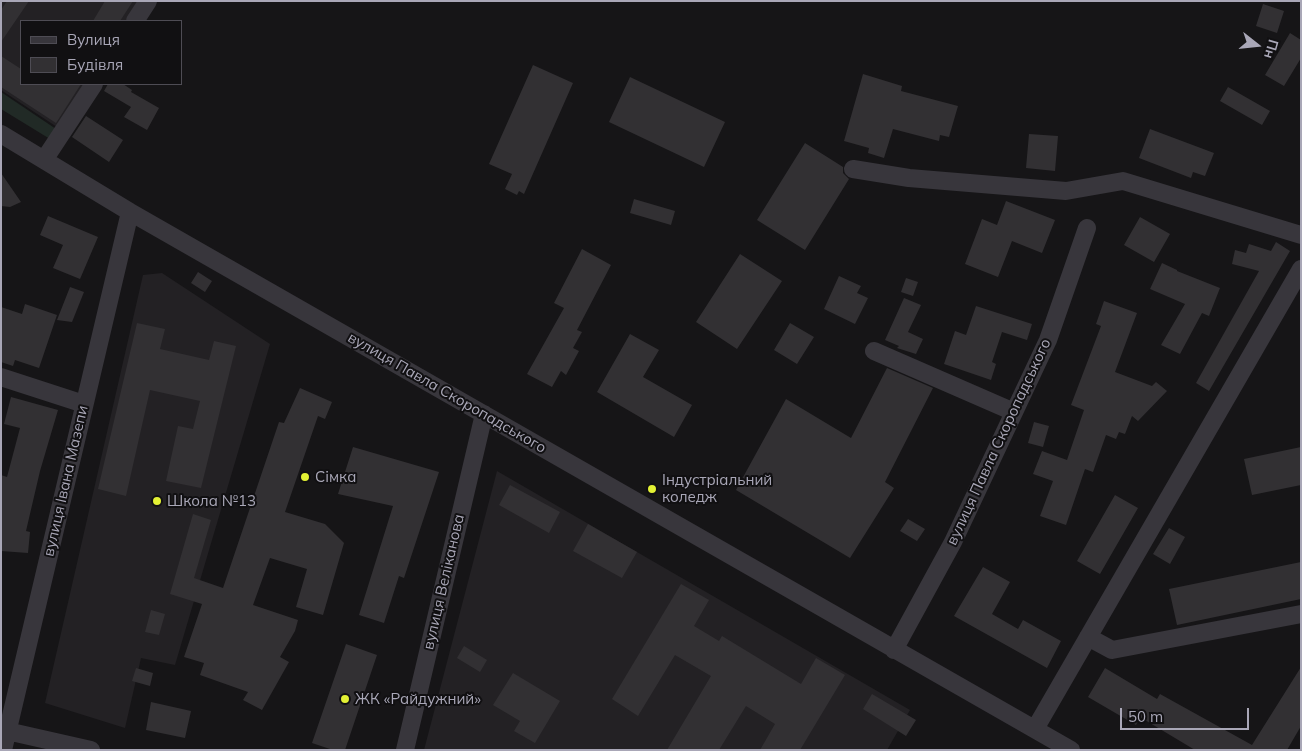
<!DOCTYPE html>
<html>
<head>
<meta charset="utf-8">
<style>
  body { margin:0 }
  #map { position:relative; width:1302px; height:751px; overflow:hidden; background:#161517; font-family:Mulish,sans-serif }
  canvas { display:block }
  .frame { position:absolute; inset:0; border:2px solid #a9a7b7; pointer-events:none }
  .legend { position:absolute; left:20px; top:20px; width:162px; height:65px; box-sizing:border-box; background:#111012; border:1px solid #4e4c54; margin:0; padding:6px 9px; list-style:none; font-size:15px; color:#a9a7b7 }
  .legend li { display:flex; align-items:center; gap:10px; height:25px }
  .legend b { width:25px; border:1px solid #4e4c54 }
  .north { position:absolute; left:1232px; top:20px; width:50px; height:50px; -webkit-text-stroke:4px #111012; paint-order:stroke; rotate:106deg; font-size:14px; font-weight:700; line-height:20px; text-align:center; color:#a9a7b7 }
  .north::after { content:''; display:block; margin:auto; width:18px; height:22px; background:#a9a7b7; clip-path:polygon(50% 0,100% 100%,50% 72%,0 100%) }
  .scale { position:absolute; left:1120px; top:708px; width:129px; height:22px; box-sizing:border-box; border:2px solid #a9a7b7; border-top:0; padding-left:6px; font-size:15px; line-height:18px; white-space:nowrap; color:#a9a7b7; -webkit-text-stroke:4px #111012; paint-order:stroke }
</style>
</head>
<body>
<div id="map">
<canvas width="1302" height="751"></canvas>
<div class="frame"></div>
<ul class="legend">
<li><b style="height:6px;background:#38363c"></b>Вулиця</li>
<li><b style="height:14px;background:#323033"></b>Будівля</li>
</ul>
<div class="north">Пн</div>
<div class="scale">50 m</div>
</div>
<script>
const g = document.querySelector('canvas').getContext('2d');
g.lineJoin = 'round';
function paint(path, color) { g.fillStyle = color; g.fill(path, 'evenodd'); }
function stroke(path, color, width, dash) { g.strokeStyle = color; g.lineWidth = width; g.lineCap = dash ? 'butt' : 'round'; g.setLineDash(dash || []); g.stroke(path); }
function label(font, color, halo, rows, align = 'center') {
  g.font = font + ' Mulish,sans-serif'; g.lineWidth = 4; g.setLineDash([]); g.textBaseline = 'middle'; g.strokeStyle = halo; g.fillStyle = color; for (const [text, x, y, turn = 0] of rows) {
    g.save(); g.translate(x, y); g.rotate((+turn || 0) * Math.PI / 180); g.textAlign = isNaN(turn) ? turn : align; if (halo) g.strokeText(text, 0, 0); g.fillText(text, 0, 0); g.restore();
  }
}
const built = new Path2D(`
  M1,1H139L126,21H21V84H85L57,127L1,90Z
  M162,273L270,344L175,665L141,658L125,728L45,703L143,275Z
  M497,471L910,710L887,750H424Z`);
const green = new Path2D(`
  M1,92L56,129L50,139L1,109Z`);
const building = new Path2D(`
  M7,1H29L1,42V10Z
  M105,1H133L120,21H93Z
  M1263,4L1284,11L1277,33L1256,26Z
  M1290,33L1301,40V58L1284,86L1265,75Z
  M1,56L21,69V84H81L56,123L1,87Z
  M533,65L573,83L524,194L519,191L517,195L505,189L512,174L489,164Z
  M863,74L902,86L901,91L958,106L949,137L940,135L939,141L893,129L884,158L868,153L869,148L844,141Z
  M630,77L725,122L704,167L609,122Z
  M108,84L117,85L123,84L132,90L131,92L159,108L147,130L124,117L131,107L104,91Z
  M1228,87L1270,111L1262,125L1220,101Z
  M86,116L123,140L109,162L72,137Z
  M1150,129L1214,153L1205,176L1193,172L1191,178L1139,158Z
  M1029,134L1058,136L1055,171L1026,168Z
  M805,143L843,167V173L849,179L805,250L757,220Z
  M1,173L21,202L10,207L1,206Z
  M634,199L675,211L671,225L630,213Z
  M1006,201L1055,220L1042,253L1012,241L998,277L965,264L982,219L997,225Z
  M48,216L98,237L80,279L53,268L63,245L40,235Z
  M1140,217L1170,234L1154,262L1124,245Z
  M1276,242L1290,251L1209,391L1196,383L1259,271L1232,264L1235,250L1246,253L1249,244L1271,251Z
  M582,249L611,265L577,330L582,332L573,348L579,351L566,375L561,371L552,387L527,374L564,308L554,303Z
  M740,254L782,281L737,349L696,322Z
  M1162,263L1177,270V271L1220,288L1209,316L1202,313L1180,354L1161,345L1185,304L1150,289Z
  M198,272L212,281L205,292L191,283Z
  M839,276L861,286L857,293L868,298L855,324L824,309Z
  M906,278L918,282L913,296L901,292Z
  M70,287L84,292L72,322L57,320Z
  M904,298L921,305L908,332L923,339L916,354L897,348L899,346L885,340Z
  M1104,301L1137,313L1115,372L1152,386L1156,382L1167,391L1138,421L1132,416L1125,434L1119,432L1116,439L1106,435L1093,472L1085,469L1066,525L1040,516L1053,481L1033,474L1042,451L1067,460L1084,410L1071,405L1101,326L1096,324Z
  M25,304L57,315L39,368L15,360L13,366L1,362V307L22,314Z
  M976,306L1032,324L1027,340L1002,332L992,362L996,364L991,380L944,364L955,331L966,335Z
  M137,323L165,329L160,349L209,360L214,341L236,346L201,488L166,481L178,426L193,429L200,401L150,390L126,496L98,489Z
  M790,323L814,337L797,364L774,350Z
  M630,334L659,350L643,377L692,405L674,437L597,392Z
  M887,368L933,388L885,482L894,488L850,558L736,490L786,399L851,438Z
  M300,388L332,402L325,419L318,416L285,512L325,524L344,543L323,615L296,607L307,569L270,558L253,605L298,620L295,631L280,657L289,662L262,710L243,700L248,692L200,675L204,663L184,657L202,604L170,594L193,514L211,520L194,578L223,588L279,422L284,423Z
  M11,397L58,410L40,471L26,531L30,532L28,553L1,551V475L7,477L20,428L4,424Z
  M1034,422L1049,426L1043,447L1028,443Z
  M353,447L439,472L404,578L399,576L384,623L359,615L393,506L338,494Z
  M1301,447V485L1252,495L1244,459Z
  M510,485L560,512L549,533L499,505Z
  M1115,495L1138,508L1100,574L1077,561Z
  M908,519L925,529L917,541L900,531Z
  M588,524L637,552L622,578L573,551Z
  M1169,528L1185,537L1170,564L1153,554Z
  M1301,562V599L1177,625L1169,589Z
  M983,567L1010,582L992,614L1018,629L1023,620L1061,641L1047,668L954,616Z
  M681,584L709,600L694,626L719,641L722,636L801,684L816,658L845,675L800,750H760L775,724L746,706L719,750H667L711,676L675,655L638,716L612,699Z
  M151,610L165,614L159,635L145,632Z
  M346,644L377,655L345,750H333L312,743Z
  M464,646L487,660L480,672L457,658Z
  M1301,667V726L1287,750H1195L1140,717L1136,725L1088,697L1105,668L1157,699L1160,694L1252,745Z
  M136,668L153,673L150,686L132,681Z
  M513,673L560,701L535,743L514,731L520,721L493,705Z
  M872,694L916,720L906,736L863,709Z
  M151,702L191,711L185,738L146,730Z`);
const minor = new Path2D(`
  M135,21L148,1
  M1,134L130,212L1071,750
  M44,160L94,84
  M853,169L909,178L1066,191L1123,181L1301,235
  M874,351L1014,412
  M1,377L84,404
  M1088,637L1112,650L1301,614
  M894,650L953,542L1048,340L1087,228
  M1035,729L1301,269
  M7,731L91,750
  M3,750L130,212
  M405,750L484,414`);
const markers = [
  [305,477,5,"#e3f134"],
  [652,489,5,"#e3f134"],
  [157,501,5,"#e3f134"],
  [345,699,5,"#e3f134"]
];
const streetNames = [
  ["вулиця Павла Скоропадського",447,393,30],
  ["вулиця Павла Скоропадського",999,442,-65],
  ["вулиця Івана Мазепи",66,481,-77],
  ["вулиця Веліканова",444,582,-77]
];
const poiNames = [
  ["Сімка",315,477],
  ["Індустріальний",662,480],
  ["коледж",662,497],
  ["Школа №13",167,501],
  ["ЖК «Райдужний»",355,699]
];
paint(built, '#232124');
paint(green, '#212a26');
paint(building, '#323033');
stroke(minor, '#38363c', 18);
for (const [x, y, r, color] of markers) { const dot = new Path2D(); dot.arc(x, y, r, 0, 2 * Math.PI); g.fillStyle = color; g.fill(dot); stroke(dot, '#111012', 2); }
label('15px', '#a9a7b7', '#111012', streetNames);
label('15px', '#a9a7b7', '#111012', poiNames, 'left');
</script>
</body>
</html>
